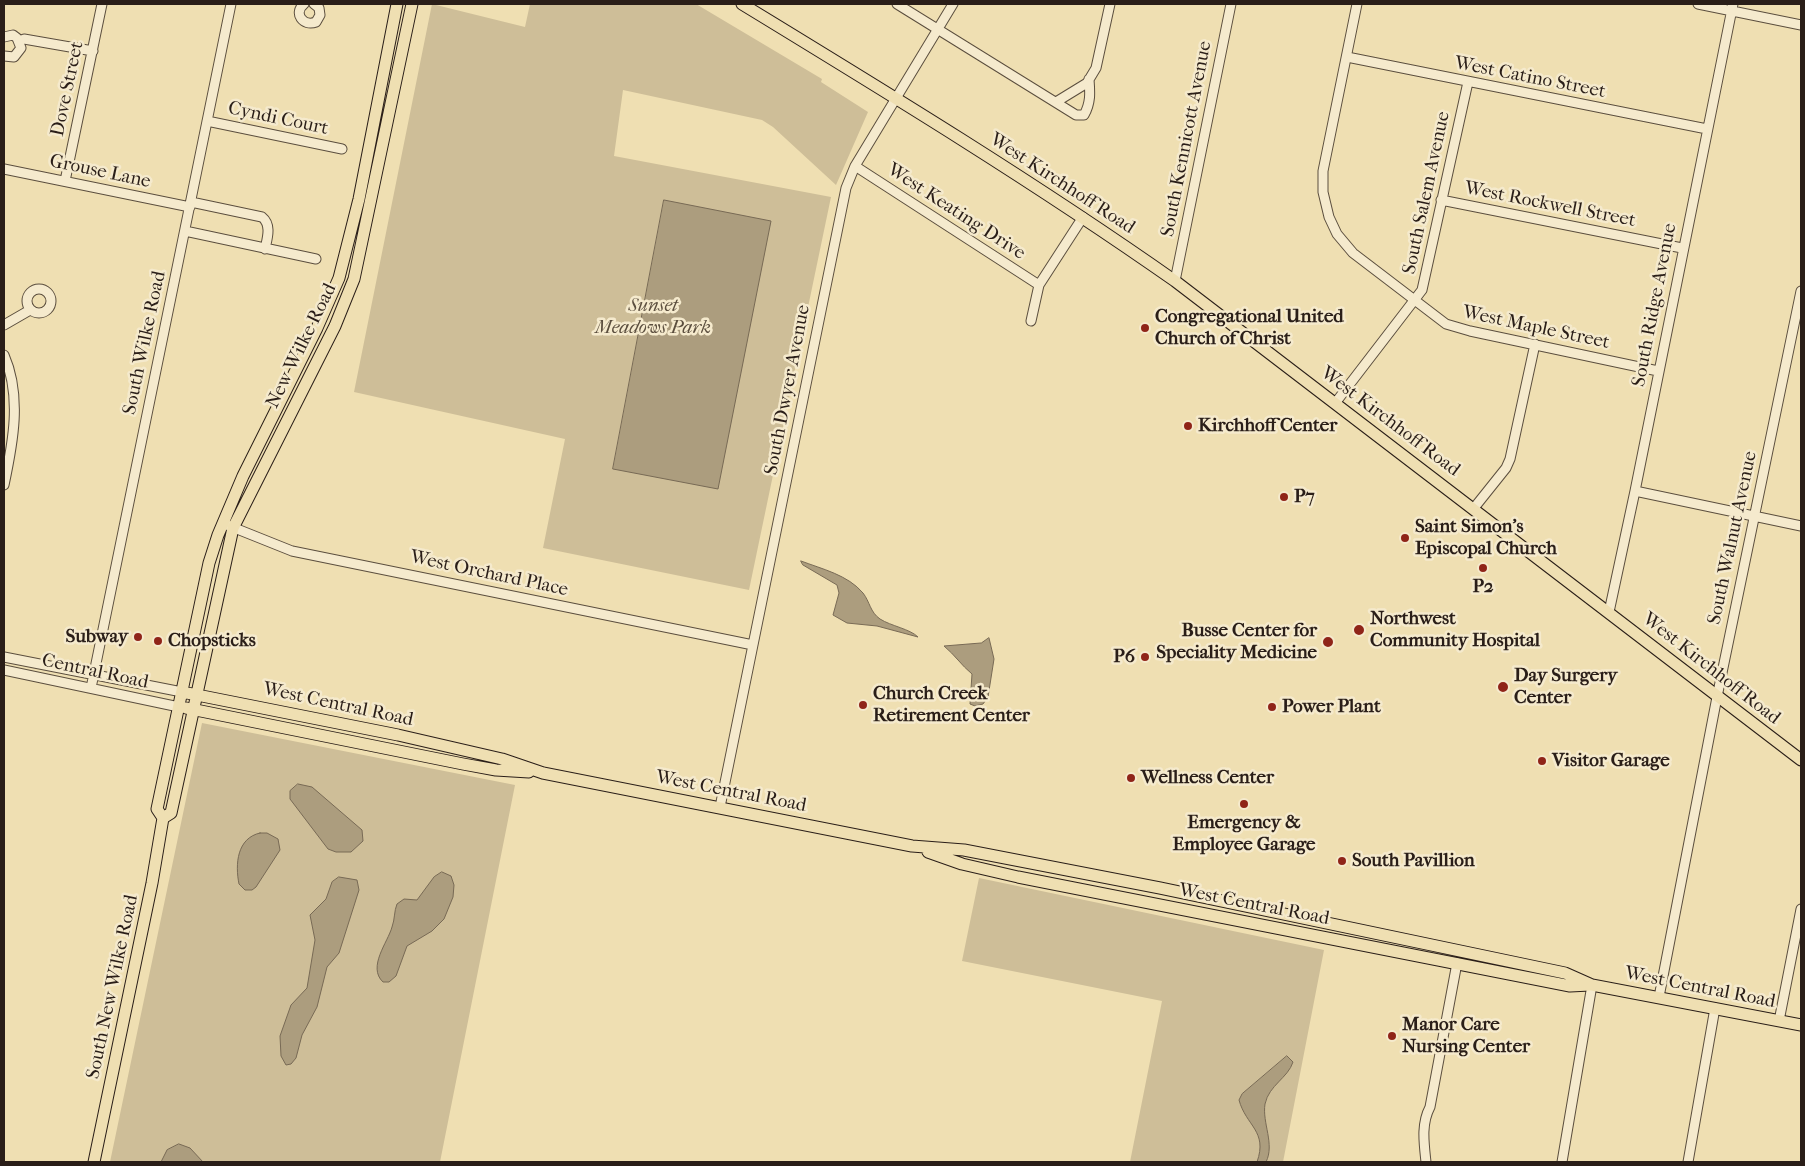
<!DOCTYPE html>
<html>
<head>
<meta charset="utf-8">
<style>
  body { margin:0 }
  #map { position:relative; width:1805px; height:1166px; overflow:hidden; background:#efdfb2; font-family:"IM FELL French Canon",serif }
  canvas { display:block }
  .frame { position:absolute; inset:0; border:5px solid #2a1e18; pointer-events:none }
</style>
</head>
<body>
<div id="map">
<canvas width="1805" height="1166"></canvas>
<div class="frame"></div>
</div>
<script>
const g = document.querySelector('canvas').getContext('2d');
g.lineJoin = 'round';
function paint(path, color) { g.fillStyle = color; g.fill(path, 'evenodd'); }
function stroke(path, color, width, dash) { g.strokeStyle = color; g.lineWidth = width; g.lineCap = dash ? 'butt' : 'round'; g.setLineDash(dash || []); g.stroke(path); }
function label(font, color, halo, rows, align = 'center') {
  g.font = font + ' "IM FELL French Canon",serif'; g.lineWidth = 5; g.setLineDash([]); g.textBaseline = 'middle'; g.strokeStyle = halo; g.fillStyle = color; for (const [text, x, y, turn = 0] of rows) {
    g.save(); g.translate(x, y); g.rotate((+turn || 0) * Math.PI / 180); g.textAlign = isNaN(turn) ? turn : align; if (halo) g.strokeText(text, 0, 0); g.fillText(text, 0, 0); g.restore();
  }
}
const green = new Path2D(`
  M432,4L525,27L530,4H696L822,79L821,82L868,112L836,185L773,127L762,120L623,90L614,156L831,197L749,590L543,548L565,439L354,392Z
  M202,723L515,785L440,1162H110Z
  M979,878L1324,950L1283,1162H1130L1162,1001L962,961Z`);
const water = new Path2D(`
  M664,200L771,221L718,489L613,469Z
  M801,561C822,569 848,575 863,593C870,602 870,612 880,619C891,626 910,629 918,637L877,626L847,623L833,615L839,593L837,585L803,565Z
  M989,638L994,659L988,697L983,704L975,706L970,704L972,674C961,665 955,655 944,646L981,643Z
  M298,784L312,787L362,830L363,841L351,852H336L328,849L290,799V791Z
  M260,833H267L278,839L280,850L256,887L252,890H245L239,884C235,864 237,838 260,833Z
  M442,872L451,876L454,885L453,897L444,919L432,931L407,946L396,976L389,982H383C367,967 388,942 392,927C395,919 394,911 397,904L404,899L417,900L434,877Z
  M339,877L357,880L359,890L339,953L327,967L317,1007L302,1035L296,1058L291,1064L286,1065L281,1056L280,1036L291,1005L307,988L315,940L310,915L326,899L332,882Z
  M1287,1056L1293,1062C1288,1078 1269,1085 1265,1104C1262,1123 1275,1144 1266,1162H1257C1268,1131 1246,1126 1239,1100L1242,1094Z
  M179,1144L190,1148L203,1162H161L167,1150Z`);
const minor = new Path2D(`
  M304,4C293,13 303,27 316,22L320,15L319,8L314,4
  M897,4L1076,115H1084C1091,103 1090,92 1089,79
  M1357,4L1323,171V192L1329,217L1337,234L1353,253L1446,324L1470,331L1658,371
  M1698,4L1801,25
  M4,37L13,35L17,38L21,48L14,57L4,56
  M20,41L24,39L93,51
  M1347,57L1707,129
  M1056,102L1087,83L1096,68L1110,4
  M207,121L342,149
  M855,166L1039,285
  M4,169L190,207
  M65,181L102,4
  M1441,200L1682,248
  M191,202L262,217C272,225 267,239 265,249
  M185,231L316,259
  M1175,281L1231,4
  M27 301a12 12 0 1 1 24 0a12 12 0 1 1-24 0Z
  M1031,321L1039,285L1083,217
  M4,325L30,310
  M4,355C22,396 13,443 4,485
  M1336,402L1422,290L1468,82
  M1635,491L1801,526
  M1474,508L1506,468L1510,459L1535,344
  M227,525L292,551L753,645
  M1609,612L1635,491L1733,4
  M4,657L182,692
  M4,670L179,707
  M91,688L231,4
  M720,807L846,188L855,166L953,4
  M1659,997L1717,697L1801,291
  M1779,1021L1801,909
  M1426,1162C1424,1143 1421,1124 1430,1107L1457,963
  M1562,1162L1592,985
  M1688,1162L1715,1008`);
const major = new Path2D(`
  M742,4C888,93 1034,182 1175,281L1801,760
  M182,692L398,735L502,759L543,773L912,846L964,850L1160,888L1565,973L1592,985L1801,1025
  M186,708L463,764L496,770L529,772
  M163,818L171,813L233,528L335,326L354,279L412,4
  M928,852L962,864L1018,877L1570,986L1590,985
  M94,1162L152,883L163,818L157,809L209,563L218,535L243,476L317,328L339,278L359,199L397,4`);
const markers = [
  [1145,328,5,"#8f2418"],
  [1188,426,5,"#8f2418"],
  [1284,497,5,"#8f2418"],
  [1405,538,5,"#8f2418"],
  [1483,568,5,"#8f2418"],
  [1359,630,6,"#8f2418"],
  [138,637,5,"#8f2418"],
  [158,641,5,"#8f2418"],
  [1328,642,6,"#8f2418"],
  [1145,657,5,"#8f2418"],
  [1503,687,6,"#8f2418"],
  [863,705,5,"#8f2418"],
  [1272,707,5,"#8f2418"],
  [1542,761,5,"#8f2418"],
  [1131,778,5,"#8f2418"],
  [1244,804,5,"#8f2418"],
  [1342,861,5,"#8f2418"],
  [1392,1036,5,"#8f2418"]
];
const streetNames = [
  ["West Catino Street",1530,78,11],
  ["Dove Street",68,89,-78],
  ["Cyndi Court",278,119,12],
  ["South Kennicott Avenue",1187,139,-79],
  ["Grouse Lane",100,172,12],
  ["West Kirchhoff Road",1062,184,33],
  ["South Salem Avenue",1427,193,-78],
  ["West Rockwell Street",1550,205,11],
  ["West Keating Drive",956,212,33],
  ["South Ridge Avenue",1655,305,-79],
  ["West Maple Street",1536,328,12],
  ["South Wilke Road",145,343,-78],
  ["New Wilke Road",302,346,-64],
  ["South Dwyer Avenue",788,390,-79],
  ["West Kirchhoff Road",1390,422,37],
  ["South Walnut Avenue",1733,538,-78],
  ["West Orchard Place",489,574,12],
  ["West Kirchhoff Road",1711,669,38],
  ["Central Road",95,672,12],
  ["West Central Road",338,705,12],
  ["West Central Road",731,792,11],
  ["West Central Road",1254,905,11],
  ["South New Wilke Road",113,987,-78],
  ["West Central Road",1700,988,11]
];
const parkNames = [
  ["Sunset",653,306],
  ["Meadows Park",653,328]
];
const poiNames = [
  ["Congregational United",1155,317],
  ["Church of Christ",1155,339],
  ["Kirchhoff Center",1198,426],
  ["P7",1294,497],
  ["Saint Simon's",1415,527],
  ["Episcopal Church",1415,549],
  ["P2",1483,587,"center"],
  ["Northwest",1370,619],
  ["Community Hospital",1370,641],
  ["Busse Center for",1317,631,"right"],
  ["Speciality Medicine",1317,653,"right"],
  ["Subway",128,637,"right"],
  ["Chopsticks",168,641],
  ["P6",1135,657,"right"],
  ["Day Surgery",1514,676],
  ["Center",1514,698],
  ["Church Creek",873,694],
  ["Retirement Center",873,716],
  ["Power Plant",1282,707],
  ["Visitor Garage",1552,761],
  ["Wellness Center",1141,778],
  ["Emergency &",1244,823,"center"],
  ["Employee Garage",1244,845,"center"],
  ["South Pavillion",1352,861],
  ["Manor Care",1402,1025],
  ["Nursing Center",1402,1047]
];
paint(green, '#cebe98');
paint(water, '#ac9d7e');
stroke(water, '#786a55', 1);
stroke(minor, '#5b4e3e', 11);
stroke(major, '#2a1e18', 13);
stroke(minor, '#f5eacd', 9);
stroke(major, '#efdfb2', 11);
for (const [x, y, r, color] of markers) { const dot = new Path2D(); dot.arc(x, y, r, 0, 2 * Math.PI); g.fillStyle = color; g.fill(dot); stroke(dot, '#f5eacd', 2); }
label('19px', '#2a1e18', '#f5eacd', streetNames);
label('italic 19px', '#5b4e3e', '#f5eacd', parkNames);
label('bold 19px', '#2a1e18', '#f5eacd', poiNames, 'left');
</script>
</body>
</html>
